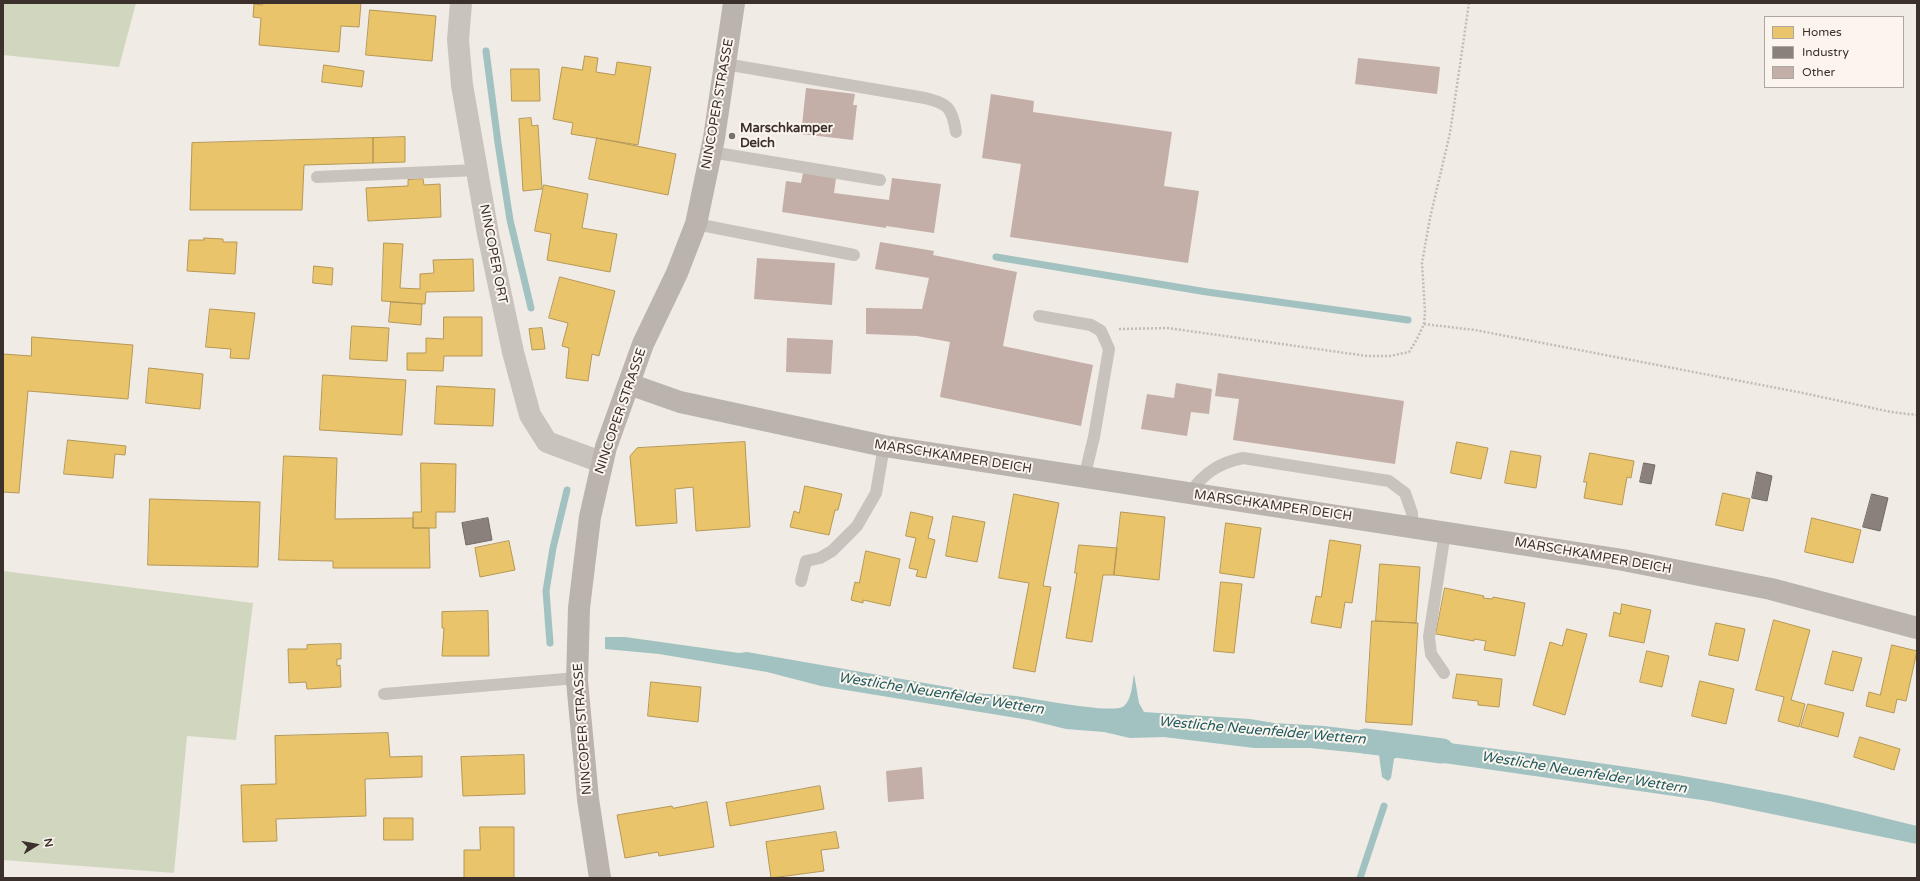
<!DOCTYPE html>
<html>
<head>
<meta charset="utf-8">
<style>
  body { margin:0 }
  #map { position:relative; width:1920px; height:881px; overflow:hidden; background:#f0ebe5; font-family:"Varela Round",sans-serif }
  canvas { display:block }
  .frame { position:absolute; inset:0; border:4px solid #3b302b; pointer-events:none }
  .legend { position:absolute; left:1764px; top:16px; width:140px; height:72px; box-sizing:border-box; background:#fbf5ee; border:1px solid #aea6a0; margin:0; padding:5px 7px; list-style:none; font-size:12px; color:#3b302b }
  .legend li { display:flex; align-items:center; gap:8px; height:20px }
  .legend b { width:20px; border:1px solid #aea6a0 }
  .north { position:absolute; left:16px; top:825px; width:40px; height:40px; -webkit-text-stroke:3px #fbf5ee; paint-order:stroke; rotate:79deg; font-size:11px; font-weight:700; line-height:16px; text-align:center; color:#3b302b }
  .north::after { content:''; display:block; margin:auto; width:14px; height:18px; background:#3b302b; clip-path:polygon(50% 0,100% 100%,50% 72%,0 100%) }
</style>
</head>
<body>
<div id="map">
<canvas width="1920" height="881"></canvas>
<div class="frame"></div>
<ul class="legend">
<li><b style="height:11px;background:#e9c46a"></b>Homes</li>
<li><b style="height:11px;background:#8a817c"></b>Industry</li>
<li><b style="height:11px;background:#c3afa7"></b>Other</li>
</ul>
<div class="north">N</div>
</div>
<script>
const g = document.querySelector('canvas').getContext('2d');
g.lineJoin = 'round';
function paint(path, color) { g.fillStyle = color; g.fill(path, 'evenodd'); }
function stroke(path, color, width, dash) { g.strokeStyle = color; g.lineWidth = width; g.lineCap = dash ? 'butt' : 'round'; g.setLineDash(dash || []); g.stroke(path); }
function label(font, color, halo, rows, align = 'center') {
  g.font = font + ' "Varela Round",sans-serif'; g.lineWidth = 4; g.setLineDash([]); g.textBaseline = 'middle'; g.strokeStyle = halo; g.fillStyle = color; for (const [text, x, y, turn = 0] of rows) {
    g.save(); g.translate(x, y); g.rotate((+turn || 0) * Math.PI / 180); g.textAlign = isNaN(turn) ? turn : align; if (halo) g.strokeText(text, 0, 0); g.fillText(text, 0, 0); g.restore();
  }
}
const green = new Path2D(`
  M3,3H136L119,67L3,55Z
  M3,571L253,603L236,740L187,736L174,873L3,860Z`);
const water = new Path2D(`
  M605,637H625L739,653L747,652L959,689C981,696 994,693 1016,696C1033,698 1114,715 1124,706C1132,699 1132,684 1134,674L1139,703L1144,712L1250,719L1274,723L1324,726L1400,735L1397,757L1394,759L1391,778L1388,781L1382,777L1379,755L1310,748H1254L1164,737L1130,738L1104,732L1066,729L1029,720L821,686L767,672L659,654L605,649Z
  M1410,738C1530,753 1651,768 1770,792C1819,801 1868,814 1917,826V844L1709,801L1409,758Z`);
const homes = new Path2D(`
  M262,3H361L359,27L341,26L339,52L259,45L261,18L253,17L254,4L262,5Z
  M370,10L436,16L432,61L366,55Z
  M585,56L598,58L596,72L615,75L617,62L651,67L638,145L571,134L573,123L553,119L562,67L582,70Z
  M324,65L364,71L362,87L322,82Z
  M511,69H539L540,101H512Z
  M531,118L532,126L538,125L542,189L523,191L519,119Z
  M405,137V162L373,163V138Z
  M373,138V163L304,165L302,210H190L192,143Z
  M597,138L676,154L668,195L589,179Z
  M423,179L424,185L440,184L441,217L368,221L366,188L408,186V180Z
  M544,185L588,194L582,228L617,234L610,272L547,260L551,234L535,231Z
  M204,238L223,239V242H237L235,274L187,271L189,240H204Z
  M384,243L403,244L400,288L420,289V274L434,273L433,260L473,259L474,291L426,292L425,304L382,301Z
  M314,266L333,268L332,285L313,283Z
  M560,277L615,291L599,356L592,354L588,381L566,378L569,348L562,346L568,323L549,318Z
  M391,302L422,304L421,325L389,322Z
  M210,309L255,313L249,359L230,358L231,349L206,347Z
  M444,317H482V356H444L443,371L407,370V353H426V338L443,339Z
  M352,326L389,328L387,361L350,359Z
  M542,328L545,349L532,350L529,329Z
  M32,337L133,345L128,399L28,391L19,493L3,492V354L31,356Z
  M149,368L203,374L200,409L146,403Z
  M323,375L406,380L402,435L320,430Z
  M437,386L495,389L493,426L435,424Z
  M68,440L126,446L125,455L115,454L113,478L64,474Z
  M745,442L750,527L696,531L693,487L675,489L677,523L636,526L630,456L637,448Z
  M1457,442L1488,448L1481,479L1451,473Z
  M1511,451L1541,456L1536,488L1505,483Z
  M1590,453L1634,461L1631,478L1627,477L1622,505L1584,498L1587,482H1584Z
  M284,456L337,458L335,519L413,518V528H429L430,568H333V561L279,560Z
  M421,463L456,464L455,512H436V528H413V512H421Z
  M805,486L842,494L838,510H835L829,535L790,527L794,511L799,513Z
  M1723,493L1750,499L1743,531L1716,525Z
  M1014,494L1059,503L1043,586L1051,587L1035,672L1013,668L1029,583L999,578Z
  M150,499L260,502L258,567L148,565Z
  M911,512L933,517L928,538L935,540L926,578L916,576L918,570L909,568L916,538L906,536Z
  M1121,512L1165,517L1159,580L1114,575Z
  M953,516L985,522L977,562L946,556Z
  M1812,518L1861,530L1853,563L1805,552Z
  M1226,523L1261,528L1254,578L1220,573Z
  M1330,540L1361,545L1352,603L1345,602L1341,628L1311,623L1316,596L1321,597Z
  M509,541L515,570L480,577L475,548Z
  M1079,545L1117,548L1114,575H1103L1092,642L1066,638L1077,573H1075Z
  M866,551L900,559L890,606L863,600V603L851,600L855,582L859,583Z
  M1380,564L1420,567L1416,623L1376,621Z
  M1221,582L1242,584L1234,653L1214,651Z
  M1445,588L1484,596L1483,598L1492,599L1493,597L1525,603L1515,656L1484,650L1486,641L1474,639V641L1436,634Z
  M1622,604L1651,610L1644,643L1609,636L1614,612L1620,614Z
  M488,611L489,656H442L444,628H442V612Z
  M1774,620L1810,630L1791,700L1805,704L1799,727L1778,721L1784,697L1756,690Z
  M1372,621L1418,623L1412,725L1366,722Z
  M1716,623L1745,629L1738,661L1709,655Z
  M1567,629L1587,634L1565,715L1533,705L1550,642L1562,646Z
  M341,644V659H337V666L340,665L341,687L307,689L306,682L289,683L288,649H307V645Z
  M1892,645L1917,651L1906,701L1897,699L1894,713L1866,706L1869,692L1880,695Z
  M1647,651L1669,656L1662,687L1640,682Z
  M1833,651L1862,658L1853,691L1825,684Z
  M1457,674L1502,679L1499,707L1478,705V701L1453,698Z
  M1700,681L1734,689L1726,724L1692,716Z
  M651,682L701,687L698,722L648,716Z
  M1808,704L1844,713L1838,737L1801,727Z
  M388,733L390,757L422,756V777L365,779L366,816L276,819L277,841L243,842L241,785L276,784L275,736Z
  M1860,737L1900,749L1894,770L1854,757Z
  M524,755L525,794L463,796L461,757Z
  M820,786L824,809L730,826L726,803Z
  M707,802L714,847L659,856L658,852L625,858L617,815L672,806L673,808Z
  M384,818H413V840H384Z
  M480,827H514V878H464V850H480Z
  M836,832L839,848L821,850L824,871L771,878L766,842Z`);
const industry = new Path2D(`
  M1644,463L1655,465L1651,484L1640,482Z
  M1757,472L1772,476L1767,501L1752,498Z
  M1872,494L1888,498L1880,531L1863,527Z
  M488,518L492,540L466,545L462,523Z`);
const stream = new Path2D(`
  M486,51L498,143L510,220L531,308
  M996,257L1207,292L1408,320
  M550,643L546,591L553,548L567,490
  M1360,878L1384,806`);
const canal = new Path2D(`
  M1365,741L1442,751`);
const building = new Path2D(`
  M1358,58L1440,67L1437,94L1355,84Z
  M806,88L855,94L853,105H857L853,140L801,134Z
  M991,94L1034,101L1033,112L1172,132L1164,186L1199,191L1188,263L1010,237L1021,164L982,158Z
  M803,173L836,178L834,193L889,200L892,178L941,184L934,233L886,226V228L782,212L786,181L801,183Z
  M880,242L934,251L933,255L1017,272L1003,346L1093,365L1081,426L940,397L950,342L917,336L866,334V308L922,309L929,278L875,269Z
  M757,258L835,263L832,305L754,299Z
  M787,338L833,340L831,374L786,372Z
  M1218,373L1404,401L1395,464L1233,440L1239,399L1215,396Z
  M1176,383L1212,389L1209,414L1191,412L1187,436L1141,429L1147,394L1174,398Z
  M922,767L924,799L888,802L886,771Z`);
const path = new Path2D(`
  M1424,324L1475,330L1803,393L1891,412L1917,415
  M1119,329L1168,328L1367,356H1390L1409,352L1417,339L1424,324L1425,312L1422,263L1430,218L1450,133L1469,3`);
const service = new Path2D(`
  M725,64L925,98C948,104 952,107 956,132
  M711,152L880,180
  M317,177L477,170
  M696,224L854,255
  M1039,316L1091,325L1101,331L1109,349L1094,437L1084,478
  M1189,494C1203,474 1218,463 1243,458L1389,481L1405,493L1412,513V527
  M801,581L806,561L820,558L832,551L857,526L876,493L884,446
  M1444,673L1431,654L1429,637L1445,532
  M384,694L577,678`);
const minor = new Path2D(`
  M461,3L458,40L462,85L488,234L513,352L530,415L547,442L601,462`);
const secondary = new Path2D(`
  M629,384L680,402L884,446L1623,560L1771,589L1917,628
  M600,878L588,799L577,681L579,608L590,517L606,447L643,344L677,273L696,224L714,138L734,3`);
const markers = [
  [732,136,4,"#7a716c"]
];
const streetNames = [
  ["NINCOPER STRASSE",718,104,-80],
  ["NINCOPER ORT",493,254,79],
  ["NINCOPER STRASSE",621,411,-71],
  ["MARSCHKAMPER DEICH",953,457,9],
  ["MARSCHKAMPER DEICH",1273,506,8],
  ["MARSCHKAMPER DEICH",1593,556,10],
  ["NINCOPER STRASSE",583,729,-94]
];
const poiNames = [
  ["Marschkamper",740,129],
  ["Deich",740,144]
];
const waterNames = [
  ["Westliche Neuenfelder Wettern",941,694,9],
  ["Westliche Neuenfelder Wettern",1262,731,5],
  ["Westliche Neuenfelder Wettern",1584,773,9]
];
paint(green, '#d1d6bf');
paint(water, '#a1c2c1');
paint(homes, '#e9c46a');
stroke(homes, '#b59857', 1);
paint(industry, '#8a817c');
stroke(industry, '#726964', 1);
stroke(stream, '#a1c2c1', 7);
stroke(canal, '#a1c2c1', 25);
paint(building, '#c3afa7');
stroke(path, '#c2bbb6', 2.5, [2, 2]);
stroke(service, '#c9c3be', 12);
stroke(minor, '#c9c3be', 22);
stroke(secondary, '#bab3ae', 22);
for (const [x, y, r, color] of markers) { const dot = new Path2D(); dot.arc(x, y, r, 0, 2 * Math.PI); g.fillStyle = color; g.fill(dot); stroke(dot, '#fbf5ee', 1.5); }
label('13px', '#3b302b', '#fbf5ee', streetNames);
label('bold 13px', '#3b302b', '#fbf5ee', poiNames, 'left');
label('italic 14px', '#1f5a5e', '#fbf5ee', waterNames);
</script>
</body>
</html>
